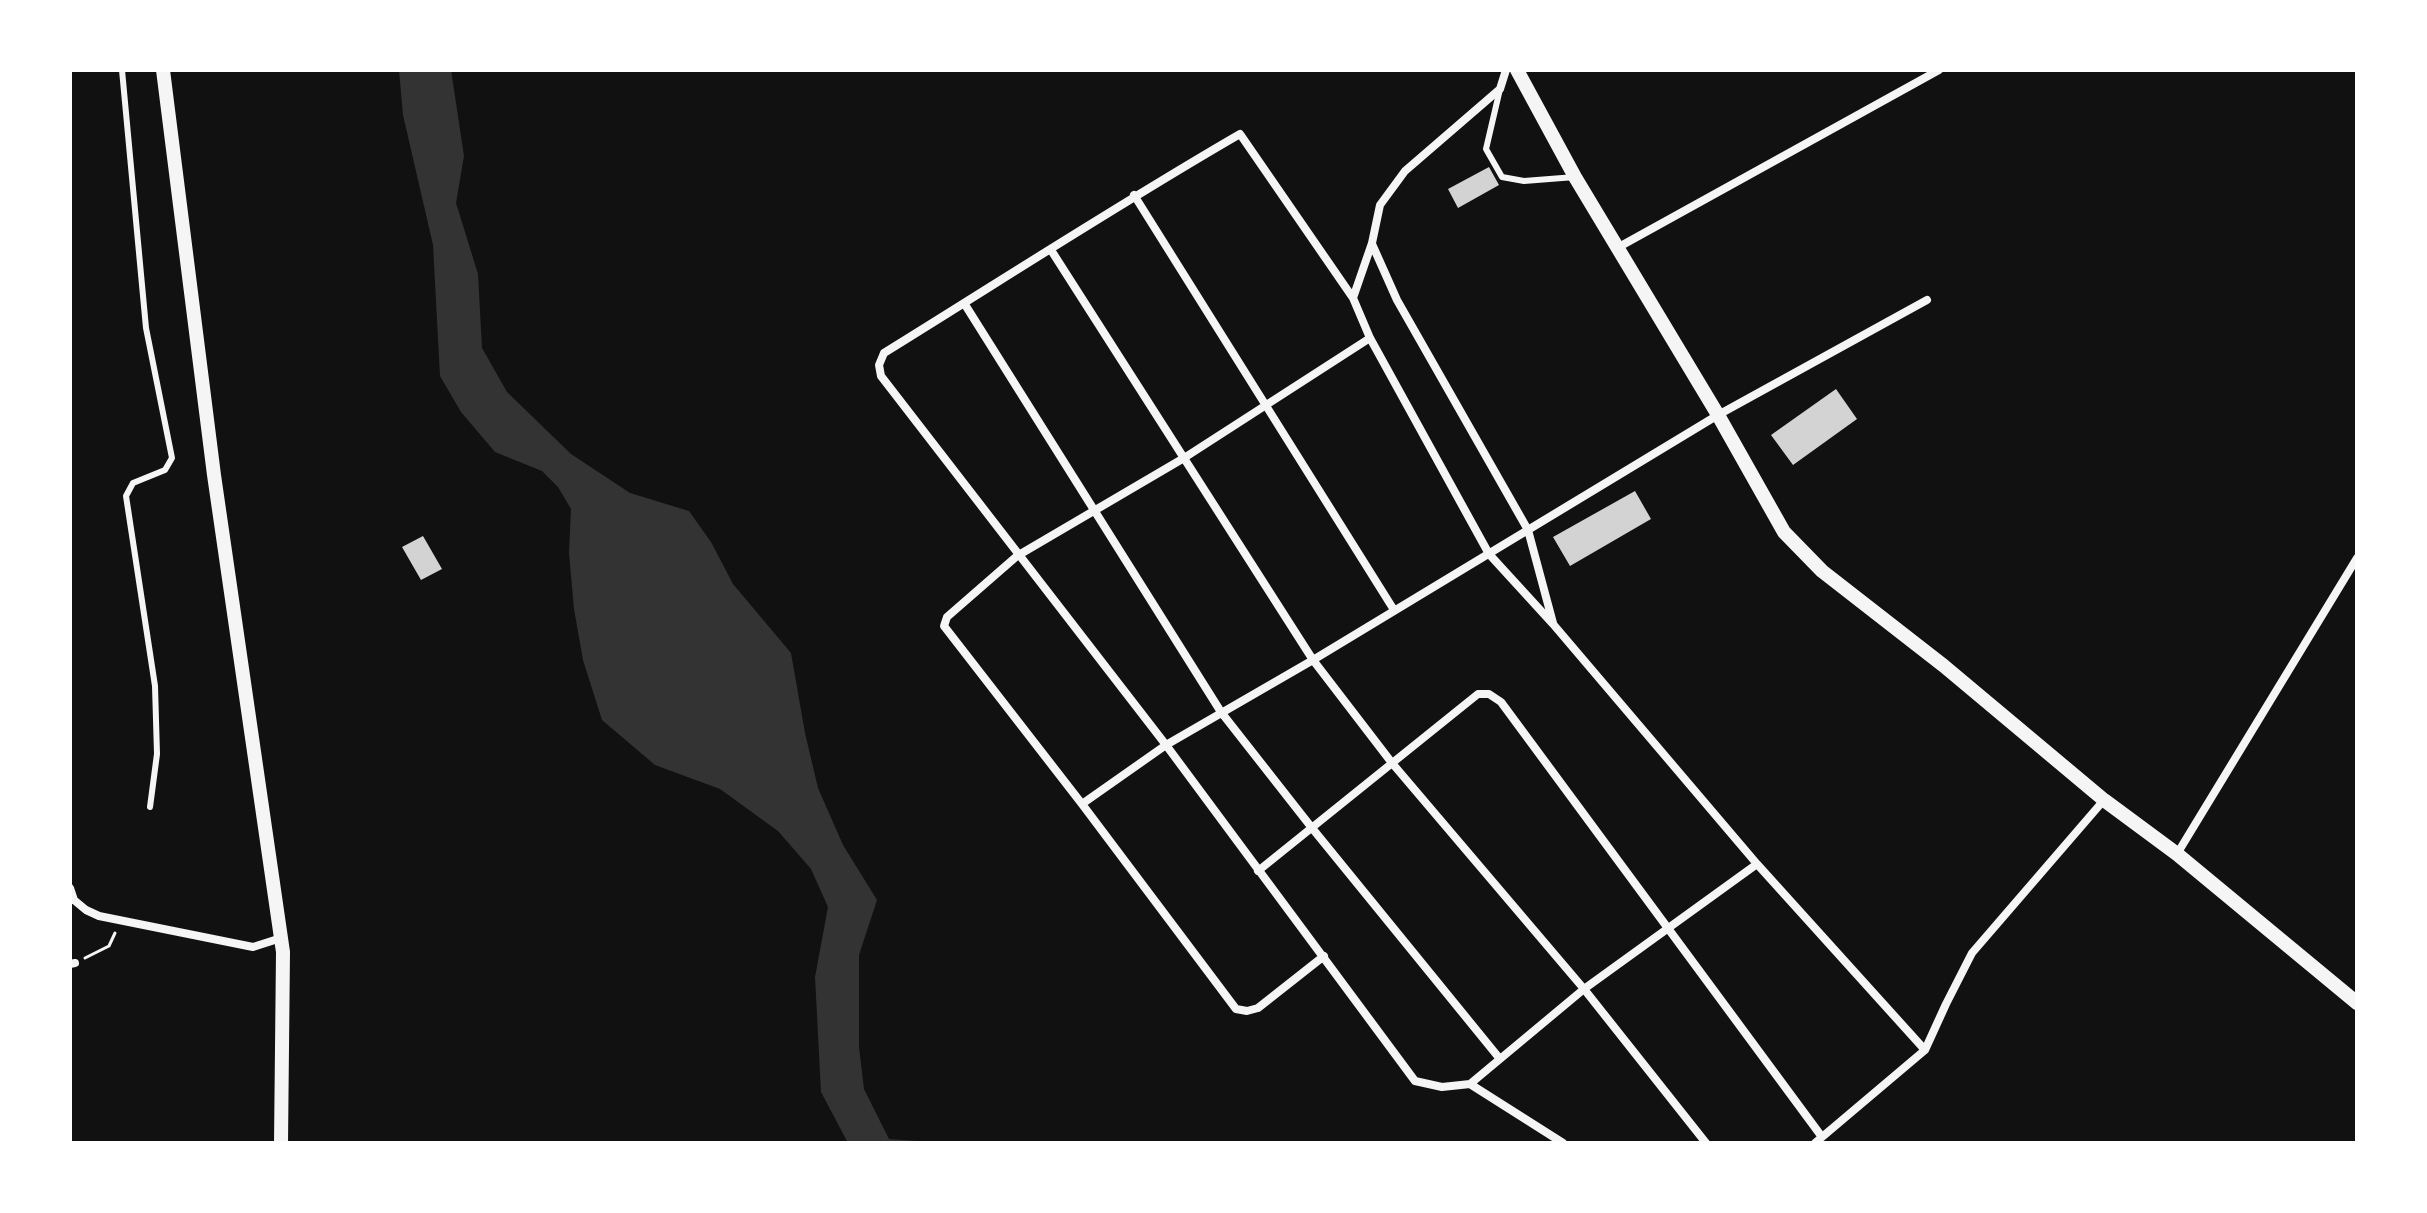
<!DOCTYPE html>
<html>
<head>
<meta charset="utf-8">
<style>
  body { margin:0 }
  #map { position:relative; width:2427px; height:1213px; overflow:hidden; background:#111; font-family:Raleway,sans-serif }
  canvas { display:block }
  .frame { position:absolute; inset:0; border:72px solid #fff; pointer-events:none }
</style>
</head>
<body>
<div id="map">
<canvas width="2427" height="1213"></canvas>
<div class="frame"></div>
</div>
<script>
const g = document.querySelector('canvas').getContext('2d');
g.lineJoin = 'round';
function paint(path, color) { g.fillStyle = color; g.fill(path, 'evenodd'); }
function stroke(path, color, width, dash) { g.strokeStyle = color; g.lineWidth = width; g.lineCap = dash ? 'butt' : 'round'; g.setLineDash(dash || []); g.stroke(path); }
const water = new Path2D(`
  M399,70H451L464,156L456,203L478,274L482,348L507,392L571,454L630,493L689,511L711,542L733,584L791,653L805,733L818,788L843,845L877,900L859,955V1047L864,1089L889,1139L944,1143H1062H848L821,1092L815,977L828,907L811,869L778,831L720,789L655,765L602,720L583,660L574,609L569,553L571,509L558,487L542,471L495,452L461,412L440,376L433,245L403,115Z`);
const building = new Path2D(`
  M1489,167L1499,185L1458,208L1448,189Z
  M1836,389L1857,419L1793,465L1771,435Z
  M1635,491L1651,519L1570,566L1553,537Z
  M423,536L442,569L421,580L402,547Z`);
const path = new Path2D(`
  M85,958L109,946L115,933`);
const service = new Path2D(`
  M122,70L146,328L172,458L165,470L133,483L126,496L155,686L157,754L150,807
  M1500,89L1486,149L1502,177L1524,181L1575,177`);
const minor = new Path2D(`
  M1506,70L1500,89L1405,171L1380,205L1372,243L1353,298L1370,338L1489,554L1553,624L1757,864L1925,1050
  M1134,195L1394,610
  M1372,244L1397,300L1528,530L1553,623
  M1617,248L1939,70
  M1051,250L1313,660L1392,763L1584,989L1706,1143
  M1353,298L1240,134C1119,204 1002,280 884,353L879,365L881,376L1166,745L1415,1081L1442,1087L1470,1084L1584,989L1757,864
  M964,303L1221,712L1312,828L1500,1059
  M1082,804L1166,745L1313,660L1718,415L1927,300
  M2177,854L2357,558
  M1258,871L1478,694H1489L1501,702L1822,1137
  M70,888L74,900
  M70,900H74L86,910L99,916L253,947L281,938
  M1324,956L1258,1008L1247,1011L1236,1009L1082,804L944,626L947,617L1017,556L1184,458L1370,338
  M70,964L75,963
  M1470,1084L1563,1143
  M1815,1143L1925,1050L1946,1004L1972,953L2104,800`);
const tertiary = new Path2D(`
  M163,70L214,475L283,952L281,1143
  M1517,70L1575,177L1718,415L1784,532L1822,571L1944,666L2104,800L2177,854L2357,1003`);
paint(water, '#333');
paint(building, '#d3d3d3');
stroke(path, '#f5f5f5', 3);
stroke(service, '#f5f5f5', 6);
stroke(minor, '#f5f5f5', 8);
stroke(tertiary, '#f5f5f5', 14);
</script>
</body>
</html>
